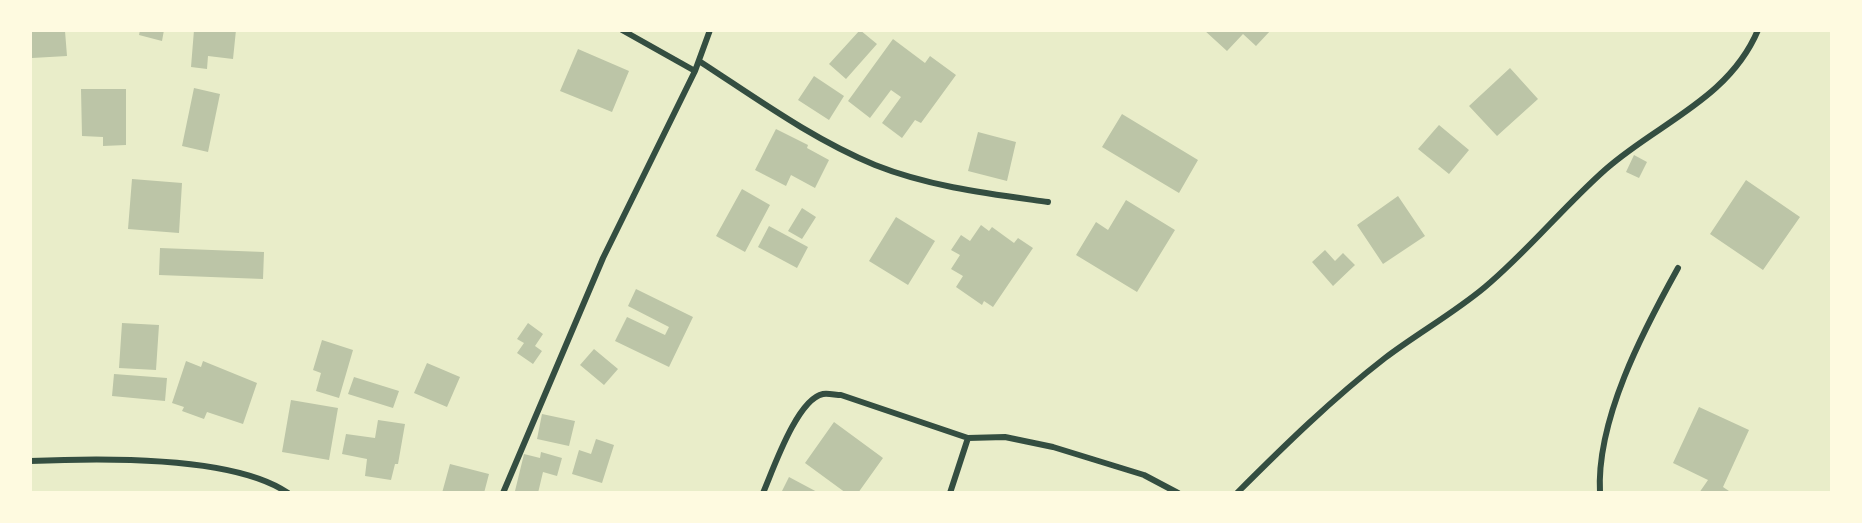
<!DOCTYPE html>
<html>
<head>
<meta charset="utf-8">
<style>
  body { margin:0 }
  #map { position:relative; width:1862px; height:523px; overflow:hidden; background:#e9edc9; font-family:Jost,sans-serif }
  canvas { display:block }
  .frame { position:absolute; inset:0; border:32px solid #fefae0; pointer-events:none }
</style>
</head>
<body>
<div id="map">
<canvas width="1862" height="523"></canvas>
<div class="frame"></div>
</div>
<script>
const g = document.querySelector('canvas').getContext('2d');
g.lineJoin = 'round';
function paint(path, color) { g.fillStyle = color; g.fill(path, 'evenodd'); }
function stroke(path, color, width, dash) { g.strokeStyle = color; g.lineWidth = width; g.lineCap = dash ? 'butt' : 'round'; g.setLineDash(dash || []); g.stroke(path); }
const building = new Path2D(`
  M30,30L65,31L67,56L32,58Z
  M140,30H164L162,41L139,35Z
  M194,30H236L233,59L208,56L207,69L191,67Z
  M860,30L877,44L846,79L829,64Z
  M1204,30H1271L1256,46L1243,34L1227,51Z
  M893,39L925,63L930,56L956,75L921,123L915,120L902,138L882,123L901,97L891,90L870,118L848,101Z
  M578,49L629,71L612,112L560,91Z
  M1510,68L1538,99L1497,136L1469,106Z
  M814,76L844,96L829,120L798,100Z
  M194,88L220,94L208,152L182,146Z
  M81,89H126V145L103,146V137L82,136Z
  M1122,114L1198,160L1179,193L1102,147Z
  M1439,125L1469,150L1449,174L1418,149Z
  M776,129L808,145L807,148L829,160L815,188L791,175L786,186L755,170Z
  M978,132L1016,142L1007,181L968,171Z
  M1634,155L1647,162L1639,178L1626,172Z
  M132,179L182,183L179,233L128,229Z
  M1746,180L1800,217L1763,270L1710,234Z
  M742,189L770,205L745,252L716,236Z
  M1398,196L1425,236L1383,264L1357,225Z
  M1126,200L1175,230L1137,292L1076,255L1096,222L1108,230Z
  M802,208L816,217L802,239L788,231Z
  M896,217L935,241L908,285L869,261Z
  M981,225L989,231L992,227L1014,243L1018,238L1033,248L993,307L984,301L982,305L956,287L963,276L951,269L960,255L951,250L961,235L970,241Z
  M769,226L808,247L797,268L758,247Z
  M160,248L264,252L263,279L159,275Z
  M1325,250L1335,261L1343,253L1355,265L1333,286L1312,262Z
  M636,289L693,317L669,367L615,341L627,317L665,335L669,327L628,306Z
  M122,323L159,325L156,370L119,368Z
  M528,323L543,334L535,346L542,351L533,364L517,353L524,343L517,339Z
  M322,340L353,350L339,398L316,391L321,373L313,370Z
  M594,349L618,369L604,385L580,365Z
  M186,361L201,367L203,361L257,383L243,424L207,412L204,419L182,411L184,407L172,403Z
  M427,363L460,377L447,407L414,393Z
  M114,374L167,378L165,401L112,396Z
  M354,377L399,391L393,408L348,394Z
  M291,400L338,408L329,460L282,452Z
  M1699,407L1749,430L1723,487L1732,493H1699L1708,480L1673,463Z
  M542,414L575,421L569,446L537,439Z
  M378,420L405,424L398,464H395L391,480L365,476L367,459L342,454L346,434L375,438Z
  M834,422L883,458L858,493H846L805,463Z
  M596,439L614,445L602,483L572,474L579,450L591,454Z
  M541,452L562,458L557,476L543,472L538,493L515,491L524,454L540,458Z
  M450,464L489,474L484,493H442Z
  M789,477L819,493H781Z`);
const minor = new Path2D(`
  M622,30L695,71
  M699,61C756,98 812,139 875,165C930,187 991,194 1048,202
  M30,461C97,458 233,455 288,493
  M503,493L603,258L695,71L710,30
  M763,493C773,470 797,399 823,394C828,393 836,395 841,395L968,438L1005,437L1053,447L1144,475L1178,493
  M950,493L968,438
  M1237,493C1284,446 1332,399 1385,358C1418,333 1454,313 1485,287C1528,251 1564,206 1606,169C1658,123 1729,99 1758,30
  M1600,493C1596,420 1643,331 1678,268`);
paint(building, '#bcc5a7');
stroke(minor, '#344e41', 6);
</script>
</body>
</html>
